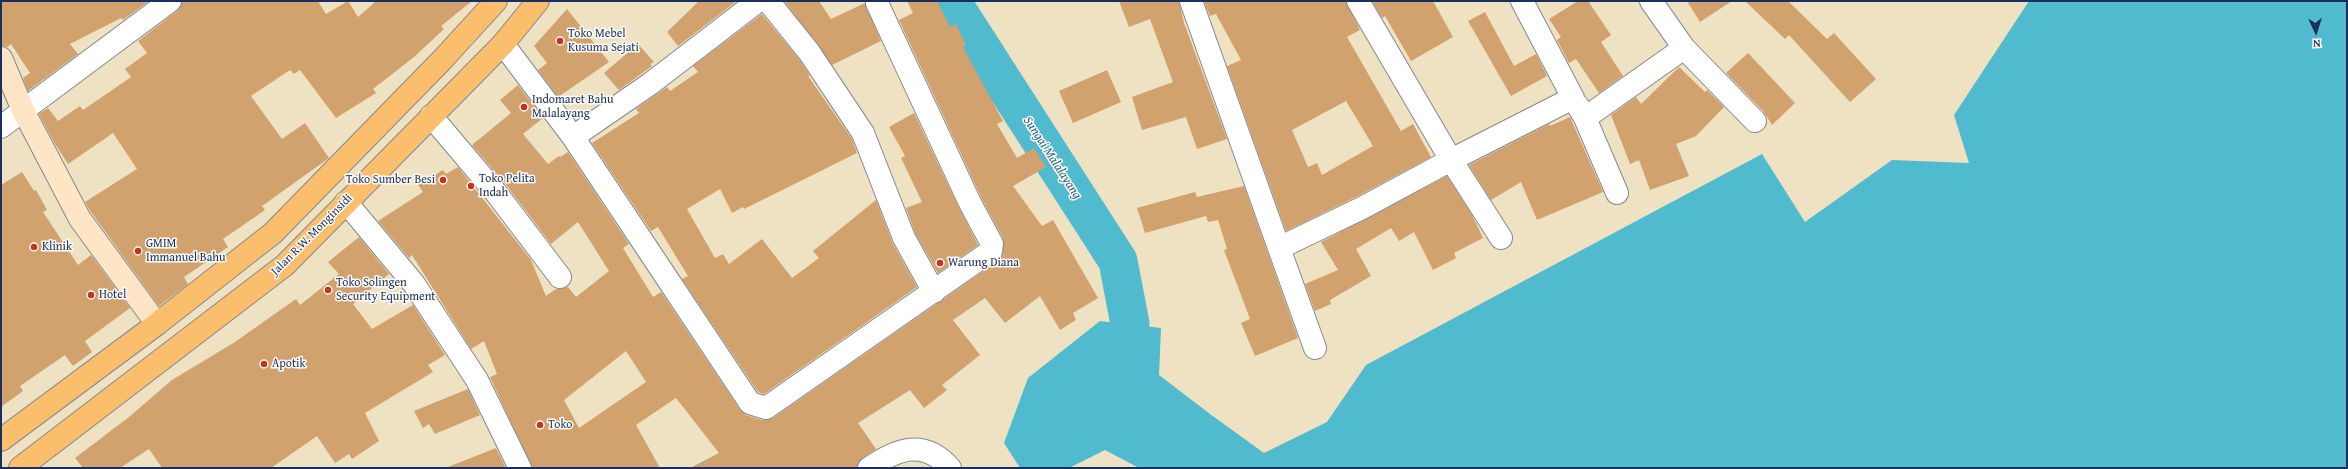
<!DOCTYPE html>
<html>
<head>
<meta charset="utf-8">
<style>
  body { margin:0 }
  #map { position:relative; width:2348px; height:469px; overflow:hidden; background:#eee2c3; font-family:"Gentium Book Plus",serif }
  canvas { display:block }
  .frame { position:absolute; inset:0; border:2px solid #1b2f5e; pointer-events:none }
  .north { position:absolute; left:2296px; top:12px; width:40px; height:40px; -webkit-text-stroke:3px #fdfcf7; paint-order:stroke; rotate:176deg; font-size:11px; font-weight:700; line-height:16px; text-align:center; color:#1b2f5e }
  .north::after { content:''; display:block; margin:auto; width:14px; height:18px; background:#1b2f5e; clip-path:polygon(50% 0,100% 100%,50% 72%,0 100%) }
</style>
</head>
<body>
<div id="map">
<canvas width="2348" height="469"></canvas>
<div class="frame"></div>
<div class="north">N</div>
</div>
<script>
const g = document.querySelector('canvas').getContext('2d');
g.lineJoin = 'round';
function paint(path, color) { g.fillStyle = color; g.fill(path, 'evenodd'); }
function stroke(path, color, width, dash) { g.strokeStyle = color; g.lineWidth = width; g.lineCap = dash ? 'butt' : 'round'; g.setLineDash(dash || []); g.stroke(path); }
function label(font, color, halo, rows, align = 'center') {
  g.font = font + ' "Gentium Book Plus",serif'; g.lineWidth = 3; g.setLineDash([]); g.textBaseline = 'middle'; g.strokeStyle = halo; g.fillStyle = color; for (const [text, x, y, turn = 0] of rows) {
    g.save(); g.translate(x, y); g.rotate((+turn || 0) * Math.PI / 180); g.textAlign = isNaN(turn) ? turn : align; if (halo) g.strokeText(text, 0, 0); g.fillText(text, 0, 0); g.restore();
  }
}
const water = new Path2D(`
  M2029,1H2347V468H1139L1105,450L1069,468H1020L1004,443L1028,378L1100,321L1161,328L1159,375L1210,414L1264,453L1327,422L1366,365L1762,154L1805,222L1892,160L1969,163L1954,115Z`);
const river = new Path2D(`
  M951,1L1118,261L1130,324`);
const building = new Path2D(`
  M1,1H149L123,20L121,18L70,44L78,54L28,91L23,78L30,73L11,44L7,47L1,46Z
  M182,1H318L326,14L348,1L358,17L376,1H472L441,26L444,29L414,57L373,89L376,93L336,118L300,70L294,74L290,70L251,96L282,139L305,123L329,158L262,206L265,210L223,239L228,247L184,277L188,284L159,306L91,212L85,202L137,169L113,133L68,164L55,144L39,114L48,108L58,121L80,106L83,110L131,77L125,69L147,53L138,41L177,11Z
  M699,1H737L678,46L667,32Z
  M784,1H819L831,19L865,3L881,41L832,65Z
  M907,1H937L950,27L956,24L966,45L963,47L1003,121L997,124L1017,158L1034,148L1046,167L1013,186L1042,226L1053,220L1098,298L1073,313L1076,320L1060,330L1040,296L1005,323L985,298L953,320L980,355L942,385L947,390L924,408L910,390L858,423L876,449L862,458L857,468H690L719,453L676,398L636,425L660,468H532L490,377L497,374L484,341L471,349L412,255L409,258L378,221L423,192L418,185L443,170L446,174L458,167L531,260L546,296L556,289L568,287L576,297L609,271L578,222L551,244L507,186L472,145L511,113L500,100L518,85L543,118L523,134L548,164L559,156L560,157L568,152L629,244L623,248L653,297L661,292L740,410L746,415L762,420L773,418L998,261L1003,253V238L981,197L899,20L913,13ZM626,351L646,382L579,428L564,400Z
  M1119,1H1179L1184,23L1227,139L1197,149L1186,117L1142,130L1132,97L1173,82L1150,19L1129,27Z
  M1204,1H1346L1360,30L1347,37L1401,131L1413,124L1431,157L1356,197L1286,231L1227,66L1241,60L1216,14L1210,16ZM1346,101L1373,146L1322,175L1317,163L1308,167L1292,130Z
  M1372,1H1433L1453,37L1411,61L1385,16L1382,18Z
  M1578,1H1588L1611,35L1601,42L1623,76L1599,93L1576,59L1569,63L1557,40L1561,37L1549,19Z
  M1687,1H1732L1700,22Z
  M1745,1H1788L1827,39L1834,33L1876,79L1850,102L1789,35L1785,39Z
  M567,9L609,62L558,97L538,70L547,63L534,46Z
  M1485,12L1514,66L1536,54L1547,76L1511,96L1468,21Z
  M762,14L799,59L810,76H808L852,139L857,153L744,209L743,207L732,213L720,189L687,209L715,258L723,254L729,264L762,239L792,278L819,258L813,251L876,200L893,244L917,287L764,394L758,392L682,279L688,276L658,227L651,231L592,143L639,113L636,109L667,87L670,91L698,72L693,66Z
  M638,44L654,62L650,64L652,66L619,90L604,73Z
  M1748,53L1795,103L1772,125L1764,112L1726,73Z
  M1679,67L1705,92L1707,90L1724,107L1696,136L1676,144L1689,176L1650,190L1639,160L1630,164L1611,115L1636,97L1641,104Z
  M1107,70L1121,102L1073,123L1059,91Z
  M914,113L959,208L978,245L938,273L915,233L906,208L922,202L901,158L905,156L889,127Z
  M1570,117L1603,192L1537,220L1521,182L1491,200L1469,165L1549,124L1550,126Z
  M22,172L34,191L36,190L47,210L43,212L78,265L91,255L130,308L85,341L92,352L73,366L65,355L20,386L23,391L1,407V185Z
  M1447,176L1472,215L1483,238L1454,253L1456,258L1433,270L1414,232L1399,241L1391,228L1356,249L1371,276L1330,300L1331,304L1315,311L1305,284L1338,270L1321,242Z
  M1244,186L1298,338L1255,356L1241,323L1250,319L1224,250L1227,249L1218,220L1208,222L1206,216L1145,233L1137,208L1195,192L1197,197Z
  M359,237L389,274L353,304L372,329L413,305L445,355L428,365L433,372L365,413L379,441L352,459L349,454L335,463L317,436L271,468H162L149,449L120,468H83L75,458L129,417L172,380L235,342L296,299L300,305L339,274L328,262Z
  M468,389L480,415L435,434L429,424L423,428L414,411Z
  M496,448L506,468H449L448,467Z`);
const street = new Path2D(`
  M768,1L809,52L863,133L904,238L934,292
  M1191,1L1279,248L1362,208L1451,160L1501,238
  M1358,1L1451,160L1573,98L1522,1
  M1651,1L1684,48L1755,121
  M503,44L573,137L750,403L766,408L991,251L992,244L970,203L877,3
  M1578,106L1585,118L1617,193
  M431,116L497,194L560,277
  M1585,118L1684,48
  M1,127L170,1
  M573,137L650,84L758,1
  M346,202L414,284L477,380L520,468
  M1279,248L1315,348
  M869,468C897,449 924,438 950,468`);
const secondary = new Path2D(`
  M1,58L23,110L80,219L157,324`);
const highway = new Path2D(`
  M1,440L157,324L273,233L442,60L496,1
  M20,468L285,265L503,44L538,1`);
const markers = [
  [560,41,4,"#c8321e"],
  [524,107,4,"#c8321e"],
  [443,180,4,"#c8321e"],
  [471,186,4,"#c8321e"],
  [34,247,4,"#c8321e"],
  [138,251,4,"#c8321e"],
  [940,263,4,"#c8321e"],
  [328,290,4,"#c8321e"],
  [91,295,4,"#c8321e"],
  [264,364,4,"#c8321e"],
  [540,425,4,"#c8321e"]
];
const poiNames = [
  ["Toko Mebel",568,34],
  ["Kusuma Sejati",568,48],
  ["Indomaret Bahu",532,100],
  ["Malalayang",532,114],
  ["Toko Pelita",479,179],
  ["Indah",479,193],
  ["Toko Sumber Besi",435,180,"right"],
  ["GMIM",146,244],
  ["Immanuel Bahu",146,258],
  ["Klinik",42,247],
  ["Warung Diana",948,263],
  ["Toko Solingen",336,283],
  ["Security Equipment",336,297],
  ["Hotel",99,295],
  ["Apotik",272,364],
  ["Toko",548,425]
];
const streetNames = [
  ["Jalan R.W. Monginsidi",312,235,-45]
];
const waterNames = [
  ["Sungai Malalayang",1052,158,57]
];
paint(water, '#50bace');
stroke(river, '#50bace', 39);
paint(building, '#d1a16e');
stroke(street, '#848890', 24);
stroke(secondary, '#848890', 24);
stroke(highway, '#848890', 24);
stroke(street, '#fff', 22);
stroke(secondary, '#fde5c5', 22);
stroke(highway, '#fabe6d', 22);
for (const [x, y, r, color] of markers) { const dot = new Path2D(); dot.arc(x, y, r, 0, 2 * Math.PI); g.fillStyle = color; g.fill(dot); stroke(dot, '#fdfcf7', 1.5); }
label('12px', '#1b2f5e', '#fdfcf7', poiNames, 'left');
label('12px', '#1b2f5e', '#fdfcf7', streetNames);
label('italic 13px', '#2e6085', '#fdfcf7', waterNames);
</script>
</body>
</html>
